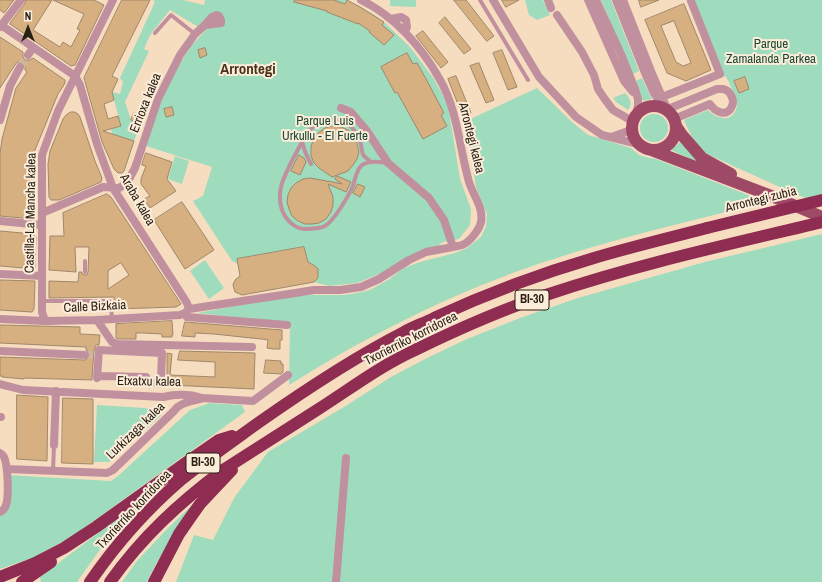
<!DOCTYPE html>
<html>
<head>
<meta charset="utf-8">
<style>
  body { margin:0 }
  #map { position:relative; width:822px; height:582px; overflow:hidden; background:#f7ddbf; font-family:"Archivo Narrow",sans-serif }
  canvas { display:block }
  .north { position:absolute; left:8px; top:8px; width:40px; height:40px; -webkit-text-stroke:3px #fcecda; paint-order:stroke; rotate:0deg; font-size:11px; font-weight:700; line-height:16px; text-align:center; color:#2a2115 }
  .north::after { content:''; display:block; margin:auto; width:14px; height:18px; background:#2a2115; clip-path:polygon(50% 0,100% 100%,50% 72%,0 100%) }
</style>
</head>
<body>
<div id="map">
<canvas width="822" height="582"></canvas>
<div class="north">N</div>
</div>
<script>
const g = document.querySelector('canvas').getContext('2d');
g.lineJoin = 'round';
function paint(path, color) { g.fillStyle = color; g.fill(path, 'evenodd'); }
function stroke(path, color, width, dash) { g.strokeStyle = color; g.lineWidth = width; g.lineCap = dash ? 'butt' : 'round'; g.setLineDash(dash || []); g.stroke(path); }
function label(font, color, halo, rows, align = 'center') {
  g.font = font + ' "Archivo Narrow",sans-serif'; g.lineWidth = 4; g.setLineDash([]); g.textBaseline = 'middle'; g.strokeStyle = halo; g.fillStyle = color; for (const [text, x, y, turn = 0] of rows) {
    g.save(); g.translate(x, y); g.rotate((+turn || 0) * Math.PI / 180); g.textAlign = isNaN(turn) ? turn : align; if (halo) g.strokeText(text, 0, 0); g.fillText(text, 0, 0); g.restore();
  }
}
const green = new Path2D(`
  M153,0H183L204,5L205,0H346L359,6L373,14L384,22L410,47L434,79L448,105L460,179L471,209L470,225L459,239L443,242L426,255L357,283L329,286L314,282L318,278V269C315,266 313,264 308,264L304,247L237,259L238,264L232,261L193,201L203,196L212,167L146,146L157,112L172,76L191,46L205,31L170,10L150,35L144,49L149,51L125,102L131,120L137,123L149,100H150L134,141L116,136L113,137L111,129L121,126L112,92L120,94L123,82L120,78L155,2Z
  M390,0H416V7L390,6Z
  M525,0H543L550,15L537,20L529,15Z
  M601,0H611L639,71L633,74Z
  M687,0H822V204L795,194L707,154C695,147 690,133 684,120L708,110C717,120 734,123 737,106C738,102 729,81 726,77C724,76 720,74 718,73Z
  M642,78L652,99L643,101L636,81Z
  M537,88L573,123L588,135L631,148L639,155L649,158L656,159L766,202C690,221 612,239 538,264C485,282 433,305 383,331C351,347 320,366 289,385L290,323L197,313L284,297L309,295H344L357,293L370,290L388,280L404,268L420,262L455,253L467,248L481,237L486,226L487,214L476,187L468,137L464,122Z
  M625,93C630,98 633,104 628,110L616,102L613,98Z
  M640 128a14 14 0 1 1 28 0a14 14 0 1 1-28 0Z
  M680,142L698,159L738,181L671,150Z
  M175,156L189,161L182,184L168,179Z
  M822,234V582H176L194,535L213,540L234,498L268,452L344,407L391,377L425,359L467,339L520,318L578,298L705,262Z
  M205,260L224,288L209,299L190,271Z
  M210,403L242,405L245,412L70,538L32,558L0,569V512L2,511L7,475L111,481L118,476L190,410Z
  M97,405L160,409L161,416L109,462H94Z
  M159,487L106,541L77,582H41L40,577Z
  M205,493L176,531L157,562L147,582H122L137,561L168,528Z`);
const building = new Path2D(`
  M0,0H14L4,13L0,10Z
  M26,0H52L33,30L60,47L63,42L71,47L80,30L77,29L84,14L53,0H94L104,5L75,65L71,66L10,24V23L25,3Z
  M122,0H150L112,76L118,79L112,92L114,100L104,104L108,119L118,116L121,126L103,131L134,141L124,171L122,173H119L117,172L114,169L102,142L84,78Z
  M295,0H334L345,4L347,0L360,7L384,22L382,25L394,35L384,45L369,32L370,31L358,23V24L327,12V11L294,2Z
  M454,0H466L494,36L487,41Z
  M502,0H519L506,7Z
  M639,0H659L641,7Z
  M684,4L711,70L686,81L667,73L645,20ZM674,21L691,63L683,66L676,62L661,26Z
  M445,17L471,49L464,54L439,23Z
  M423,31L448,62L441,68L416,36Z
  M0,37L23,52V57L25,60H30L33,58L65,80V83L62,88L58,94L35,150L34,156L35,217L33,219L0,216V154L2,139L16,88L27,72L25,70V67L24,64L20,62H17L0,88Z
  M205,48L207,55L200,58L198,50Z
  M502,50L517,87L508,90L493,53Z
  M407,53L413,64L417,63L425,77L444,113L441,115L447,126L423,139L397,92L395,93L381,67Z
  M479,63L494,100L486,103L470,66Z
  M456,76L471,113L463,117L448,79Z
  M745,77L749,89L739,93L734,81Z
  M172,107L174,115L166,117L164,109Z
  M71,112H75L78,114L80,117L95,161L102,178L101,182L59,200H51L49,197L48,164L50,151L63,119L66,115Z
  M134,113L141,115L137,123L131,120Z
  M332,126L341,127L348,130L353,134L356,140L359,152L357,159L353,165L348,171L332,177L319,168L314,163L311,156V147L313,140L318,133L325,128Z
  M146,153L172,162L167,179L176,191L150,208L144,199L150,196L141,184V179L146,166L142,165Z
  M299,155L304,158L306,162L300,175L291,171Z
  M337,176L351,182L346,192L328,184L333,197V205L331,212L326,219L319,223L312,224H305L298,221L292,216L289,209L287,202L288,195L291,188L296,183L303,179L310,178L327,181L328,182V181L342,184L335,179Z
  M358,184L365,187L360,197L353,193Z
  M107,194L111,197L181,304L176,307L115,309L114,297L49,298V281L78,282L79,272H82V274L85,275H87L88,272L89,247H75L76,272L49,270L50,236H64L63,213ZM121,263L129,275L108,289V271Z
  M182,202L214,250L185,269L154,220Z
  M0,231L33,234L36,237L35,269L0,266Z
  M304,247L308,262L315,266L318,269V278L314,282L242,295L235,292L233,285L234,282L236,279L240,276L237,259Z
  M0,280L35,281L34,309L32,312L0,310Z
  M172,321L173,335H172V337H162V334L144,333H136V339H119L116,338V324Z
  M185,322L282,330V340H280V349H273L267,348L268,340L262,339L251,338L214,334L195,333V337L182,336Z
  M0,325L80,327V334L100,335L99,345H96L94,350L92,378V380L24,378V379L2,377V376H0V357L85,360L89,358L90,355L88,351L86,350V347L0,343Z
  M180,351L255,353L254,389L169,385V381L167,378V353L172,354L170,375L215,377V362L178,360Z
  M266,360L281,361V364H283V372L281,374L264,373Z
  M17,395L48,397L47,461L17,459Z
  M63,398L93,399V464L62,463Z`);
const streetTunnel = new Path2D(`
  M20,67L28,55
  M85,355H99`);
const lane = new Path2D(`
  M480,0L528,80
  M155,33L171,15L195,34
  M302,142C295,155 287,169 282,183C279,193 279,201 282,210C286,220 294,228 304,229C311,229 319,229 325,226C334,221 349,195 353,186C355,180 356,171 361,166C367,160 379,162 387,163
  M311,164L306,154L302,142C305,137 308,131 313,127C327,117 347,117 356,133C358,135 360,138 360,141C362,146 361,152 364,156C366,158 369,160 371,162
  M85,261V272
  M42,301H109L111,303L112,319
  M53,471L54,445`);
const street = new Path2D(`
  M361,0C394,16 421,46 439,78C458,110 459,147 469,182C473,195 484,208 481,222C479,230 470,242 462,245C459,246 456,246 453,247
  M493,0L539,77L576,117L602,135L638,144
  M548,0L551,8
  M588,0L624,81L633,92
  M596,0L621,54L635,89L638,99V105L636,114
  M616,0L645,73L654,93L661,104
  M623,0L651,71L669,113
  M557,15L582,52L594,75L598,89L604,98L613,110L632,121
  M391,19L401,17L406,20L407,27L405,32
  M1,25L75,76L80,85L97,144L113,188L187,303L189,309
  M0,27L21,0
  M28,55L33,48
  M662,97L720,74L691,1
  M668,109L717,89C718,89 722,89 723,89C730,90 735,100 732,106C727,118 715,112 710,104L674,119
  M0,120L10,86L20,67
  M611,137L631,130
  M42,213L103,187L119,188L127,183L135,168L158,99L180,55L195,34L205,25L212,17L216,15L219,16L221,20V23L205,25
  M0,221L42,225
  M0,274L42,276
  M189,309L289,294L314,290H340L361,287L379,279L409,260L426,252L453,247L444,220L429,198L388,163L367,131L351,112L341,108
  M187,317L287,325
  M0,319L45,321L97,320L180,315L185,313L189,309
  M97,320L112,342L118,344L252,347
  M45,321L42,312V155L58,111L113,0
  M99,350L162,353L161,380L164,384L146,382V377L100,376L97,378Z
  M0,351L85,355
  M0,384L23,390L163,397C176,394 190,394 202,398L253,401L288,375
  M0,417H1
  M54,445L56,391
  M0,453C2,454 3,455 4,457C8,465 9,497 6,505C5,508 3,511 0,512
  M7,469L107,473L113,470L174,411C179,403 191,401 200,399
  M336,582L346,458`);
const primary = new Path2D(`
  M632 128a22 22 0 1 1 44 0a22 22 0 1 1-44 0Z
  M676,126L682,135L702,158L731,174
  M651,150L769,195L822,217`);
const highway = new Path2D(`
  M0,577L35,563L64,548L96,527L190,460L219,440L232,436
  M22,582L51,562
  M90,582C116,544 147,509 182,479C207,459 233,441 258,423C305,390 353,358 404,332C413,327 424,323 434,318C486,294 539,274 594,258C631,247 669,238 707,228
  M110,582C142,537 179,503 223,470C254,450 286,430 317,410C350,389 380,366 415,350C458,329 503,309 549,294C638,264 731,244 822,222
  M154,582L179,534L190,518L200,504L232,470`);
const highwayBridge = new Path2D(`
  M707,228L822,200`);
const shields = [
  [532,300,34],
  [203,463,34]
];
const shieldNames = [
  ["BI-30",532,300],
  ["BI-30",203,463]
];
const parkNames = [
  ["Parque",771,45],
  ["Zamalanda Parkea",771,60],
  ["Parque Luis",325,122],
  ["Urkullu - El Fuerte",325,137]
];
const streetNames = [
  ["Errioxa kalea",146,103,-68],
  ["Arrontegi kalea",471,138,76],
  ["Araba kalea",137,200,60],
  ["Arrontegi zubia",761,200,-14],
  ["Castilla-La Mancha kalea",31,213,-89],
  ["Calle Bizkaia",95,307,-3],
  ["Txorierriko korridorea",411,339,-27],
  ["Etxatxu kalea",149,382,1],
  ["Lurkizaga kalea",136,431,-44],
  ["Txorierriko korridorea",134,510,-47]
];
const quarterNames = [
  ["Arrontegi",248,70]
];
paint(green, '#9fdbbd');
paint(building, '#d7b081');
stroke(building, '#9f876b', 1);
stroke(streetTunnel, '#ceb79d', 8, [8, 4]);
stroke(lane, '#c1909e', 4);
stroke(street, '#c1909e', 8);
stroke(primary, '#9e4966', 12);
stroke(highway, '#8f2c52', 12);
stroke(highwayBridge, '#8f2c52', 12);
for (const [x, y, w] of shields) { const box = new Path2D(); box.roundRect(x - w / 2, y - 10, w, 20, 3); g.fillStyle = '#fcecda'; g.fill(box); stroke(box, '#2a2115', 1); }
label('bold 12px', '#2a2115', null, shieldNames);
label('13px', '#174833', '#fcecda', parkNames);
label('13px', '#2a2115', '#fcecda', streetNames);
label('bold 15px', '#473218', '#fcecda', quarterNames);
</script>
</body>
</html>
